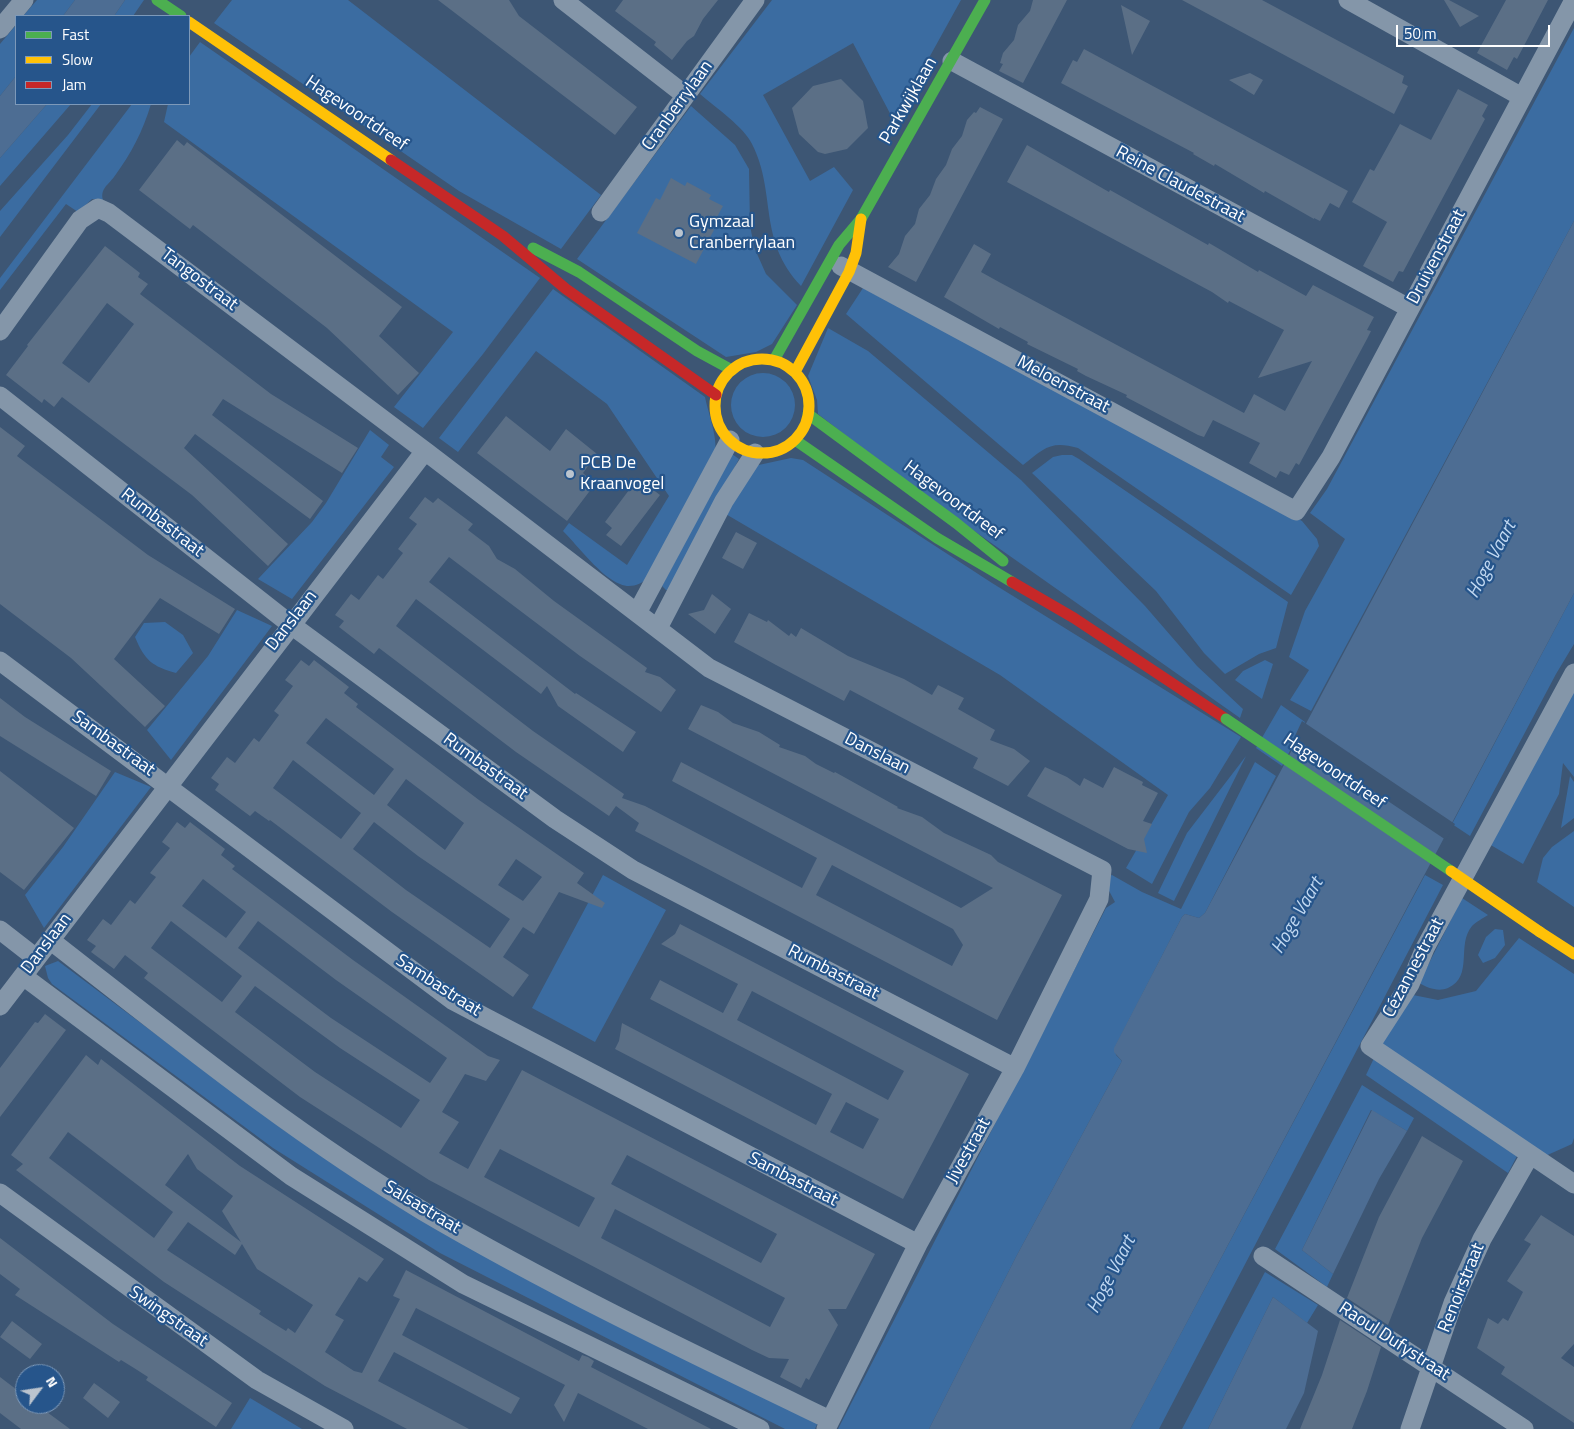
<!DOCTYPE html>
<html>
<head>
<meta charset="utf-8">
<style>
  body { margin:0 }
  #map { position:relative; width:1574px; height:1429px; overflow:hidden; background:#3d5674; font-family:"Titillium Web",sans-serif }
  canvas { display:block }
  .legend { position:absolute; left:15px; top:15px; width:175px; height:90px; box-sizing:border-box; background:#26558b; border:1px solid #7d99b9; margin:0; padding:6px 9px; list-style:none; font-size:15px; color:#fff }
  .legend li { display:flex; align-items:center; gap:10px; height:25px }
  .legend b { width:25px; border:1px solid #7d99b9 }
  .north { position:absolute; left:15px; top:1364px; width:50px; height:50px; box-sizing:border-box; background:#26558b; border:1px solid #7d99b9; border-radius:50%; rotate:59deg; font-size:14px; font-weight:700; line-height:20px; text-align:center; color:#fff }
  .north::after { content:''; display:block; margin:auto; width:18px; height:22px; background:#bbc4ce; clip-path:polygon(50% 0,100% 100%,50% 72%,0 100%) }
  .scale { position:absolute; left:1396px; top:25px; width:154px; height:22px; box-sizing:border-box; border:2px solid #fff; border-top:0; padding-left:6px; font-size:15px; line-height:18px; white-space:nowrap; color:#fff; -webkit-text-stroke:4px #26558b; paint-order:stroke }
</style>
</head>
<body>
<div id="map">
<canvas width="1574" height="1429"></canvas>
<ul class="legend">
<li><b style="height:6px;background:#4caf50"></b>Fast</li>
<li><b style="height:6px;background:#ffc107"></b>Slow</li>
<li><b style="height:6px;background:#c62828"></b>Jam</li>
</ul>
<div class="north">N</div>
<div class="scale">50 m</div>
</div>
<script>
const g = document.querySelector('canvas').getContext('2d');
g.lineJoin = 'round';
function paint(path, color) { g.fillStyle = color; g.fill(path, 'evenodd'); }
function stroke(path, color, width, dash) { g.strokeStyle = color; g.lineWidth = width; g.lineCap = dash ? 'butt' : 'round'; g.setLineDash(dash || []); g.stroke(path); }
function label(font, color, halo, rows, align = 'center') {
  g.font = font + ' "Titillium Web",sans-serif'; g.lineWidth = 4.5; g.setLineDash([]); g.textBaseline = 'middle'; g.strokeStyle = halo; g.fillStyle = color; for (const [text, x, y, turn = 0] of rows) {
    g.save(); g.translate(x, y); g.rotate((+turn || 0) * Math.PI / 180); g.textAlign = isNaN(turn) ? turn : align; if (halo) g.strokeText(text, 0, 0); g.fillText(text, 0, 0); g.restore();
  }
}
const green = new Path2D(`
  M37,0H75L63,16H23Z
  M125,0H144L133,16H114Z
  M232,0H348L601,195L561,249L459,191L214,23Z
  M772,0H961L894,121L853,43L763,95L810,181L834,167L853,190L801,286C757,239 777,193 752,144C744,127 715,107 700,94Z
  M16,25V76L0,96V44Z
  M1574,28V221L1311,711L1290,700L1309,670L1289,657L1305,611L1345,539L1310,513L1327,489Z
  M200,42L540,278L483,354L423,428L394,407L453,332L164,122L168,104H189V57Z
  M47,104H71L0,186V158Z
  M92,104H101L0,237V211L68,135Z
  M132,104H151C143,131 131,154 114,177C108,185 100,189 103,200L92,199L78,212L66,204L0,290V278Z
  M691,106L735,145L749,169L750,225L754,247L766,274L797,305L772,344L756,352L726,357L577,259Z
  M863,288L1302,521L1317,539L1319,546L1291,595L1078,448C1051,440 1044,448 1023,465L846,314Z
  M553,289L705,397C708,412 718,439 715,452L649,578C640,584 631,589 620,584C601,577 578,546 563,531L569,523L627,565L669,496L607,404L536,351L458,452L439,438Z
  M828,328L868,351L1021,480L1145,606L1197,666L1243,709L1240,718L926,497L818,414L817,400L808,376Z
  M731 405a32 32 0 1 1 64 0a32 32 0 1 1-64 0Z
  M370,430L389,445L381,457L394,467L292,599L258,579L312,522L326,503Z
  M732,454L739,459L669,590H666L662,586Z
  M1062,455H1072L1079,459L1288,602L1276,648L1259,654L1225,674L1204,653L1156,591L1032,473L1053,457Z
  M791,458L803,460L992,583L1241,737L1210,788L1189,812L1152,884L1126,868L1168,795L1000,675L724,513L754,466Z
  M1574,593V644L1556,674L1470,836L1452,824Z
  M237,610L272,626L171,760L147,730L208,656Z
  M165,622L183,635L193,653L176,673C152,666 145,661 135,637L144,623Z
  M1265,660L1273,664L1262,699L1235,680L1243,671Z
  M1574,686V777L1563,763L1559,794L1523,864L1489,844Z
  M1281,705L1305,722L1282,766L1256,748Z
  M1246,756L1174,901L1158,893L1187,833Z
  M1255,762L1276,776L1205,913L1199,918L1185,914L1182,917L1115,1047L1116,1055L1122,1061L1017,1255L929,1429H838L1106,908L1115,902L1107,887V877L1112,875L1142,892L1181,909Z
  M115,772L151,787L44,928L25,895L63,847Z
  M1570,776L1574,782V818L1561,828Z
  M1574,831V907L1537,882L1543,858L1552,847Z
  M603,875L666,910L595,1042L532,1008Z
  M1425,875L1443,885L1159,1429H1130Z
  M1462,898L1488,915C1483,918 1476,922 1472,926C1456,945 1474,976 1448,988C1438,992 1428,988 1419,983Z
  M1495,929L1503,930L1505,945L1495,958L1483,963L1478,955L1486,937Z
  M1519,938L1574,974V1138L1572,1144L1543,1157L1380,1047L1413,995L1438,1000L1476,991Z
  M58,961L285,1131L818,1422L815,1429H785L440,1253L273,1148L52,984L48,978L45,966Z
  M1375,1056L1517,1156L1508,1173L1366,1075Z
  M1362,1085L1414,1118L1407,1131L1371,1110L1302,1250L1333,1274L1327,1287L1275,1249Z
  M1265,1272L1318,1305L1307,1323L1273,1297L1208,1429H1182Z
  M250,1398L302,1429H231Z`);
const water = new Path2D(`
  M75,0H125L114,16H63Z
  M16,76V104H47L0,158V96Z
  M1574,221V593L1144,1403L1130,1429H929L1017,1255L1122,1061L1114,1052V1048L1182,917L1185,914L1199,918L1205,913Z
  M1372,1110L1407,1131L1379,1179L1333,1274L1302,1250Z
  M1273,1297L1318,1331L1304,1393L1286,1429H1208Z`);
const pier = new Path2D(`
  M1302,721L1455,824L1446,840L1294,738Z`);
const building = new Path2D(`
  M438,0H509L519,16L637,107L615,135Z
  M623,0H718L703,19L694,36L687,41L672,60L654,45L656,42L615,11Z
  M1033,0H1067L1023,83L999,71L1003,64L1000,63L1003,53L1014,40L1018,25L1030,11Z
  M1182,0H1262L1404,76L1402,83L1408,86L1394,114Z
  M1444,0H1449L1479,16L1460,27Z
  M1506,0H1548L1517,59L1514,57L1507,70L1477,53Z
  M1121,5L1150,21L1132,55Z
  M1084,49L1348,191L1339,208L1330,203L1320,221L1314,218V219L1265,191L1264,193L1215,164L1214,166L1193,154L1194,153L1061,83L1073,60L1077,62Z
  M1250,73L1263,80L1254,95L1229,80Z
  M841,79L863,101L868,128L847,149L825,154L818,152L799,134L792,108L813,86Z
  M1458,89L1488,105L1482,116L1485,119L1403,272L1399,271L1393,282L1363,266L1387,222L1352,202L1370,169L1374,171L1400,124L1431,140Z
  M980,107L1003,119L916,282L888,267L899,254L905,236L915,224L919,209L930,195L936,179L946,165L952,149L962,136L967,120L974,112L976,113Z
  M177,140L184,146L187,142L402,307L379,336L419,373L398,395L327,328L193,225L190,229L139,190Z
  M1027,145L1109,192L1110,190L1208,245L1209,243L1221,250L1258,272L1259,270L1306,296L1313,285L1374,317L1367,330L1371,331L1367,339L1299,465L1296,463L1289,475L1280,471L1276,478L1249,463L1260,443L1213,420L1204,437L1198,435L1126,397L1127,395L1086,376L1077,371L1078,369L1027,344L1028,342L1000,327L999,329L944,297L974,244L991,254L981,272L999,282L1244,413L1254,394L1285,411L1312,361L1258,378L1284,330L1229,301L1228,303L1212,292L1007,182Z
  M671,178L685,186L687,182L700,189L711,195L709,199L723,206L711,228L714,230L696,264L637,233L656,198L660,200Z
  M105,246L140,273L138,277L148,284L140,294L271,394L358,448L342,473L223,399L212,415L323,501L310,519L195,434L184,448L288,544L268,566L192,495L62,397L54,407L44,399L42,403L6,375L28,346L27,345ZM107,303L134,324L89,383L62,363Z
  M506,416L550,451L566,429L597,454L583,473L595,484L567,521L477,453Z
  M0,427L25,446L17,456L148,555L235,609L219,634L160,598L139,626L114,659L165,706L145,727L71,658L0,604Z
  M638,478L660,495L621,546L606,535L612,528L605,522Z
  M425,497L433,503L438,498L473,524L468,530L489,546L497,559L515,569L554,601L647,668L645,672L660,677L676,690L661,712L580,656L449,557L429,582L575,694L576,693L636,732L623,752L558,706L547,686L541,694L416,599L396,626L533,731L624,794L622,798L645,806L802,888L817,858L672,781L681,762L961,908L993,888L688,729L701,705L718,712L733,723L759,732L780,745L779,747L805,756L816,764L834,773L835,772L898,807L897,808L922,817L944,833L991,855L998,862L1062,895L997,1020L635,831L639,823L616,806L609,816L516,752L379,648L374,654L339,627L344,621L335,615L351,594L359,600L378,575L383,579L403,553L398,549L417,524L409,518ZM832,865L953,929L963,945L952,966L816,895Z
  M736,532L757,543L743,569L722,558Z
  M712,594L731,609L715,634L688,614L704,610Z
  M749,613L767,622L768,620L789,636L791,633L796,637L801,628L848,656L904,679L932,695L938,685L964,698L958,709L995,730L990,740L1014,749L1030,761L1008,786L973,768L978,758L850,690L844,701L776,665L734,642Z
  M301,660L309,666L314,660L349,687L344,693L358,704L356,707L479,800L584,873L577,883L605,903L602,908L559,892L534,934L523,927L503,957L529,975L513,997L392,912L270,820L269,821L255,811L250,816L215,790L219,784L211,778L227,757L235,763L254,738L259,742L279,715L274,711L293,686L285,680ZM326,718L394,769L374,795L306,743ZM293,760L361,813L341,839L273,788ZM406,779L464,823L445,850L387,805ZM374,822L418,856L510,919L490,948L406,890L353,849ZM516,859L542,877L523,901L498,885Z
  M0,698L25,717L111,771L96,796L0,736Z
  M1045,767L1067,777L1080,786L1084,778L1103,788L1114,767L1143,782L1142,785L1158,793L1143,821L1152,824L1144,839L1147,853L1128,849L1027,796Z
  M0,771L74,828L24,890L0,872Z
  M177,822L185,828L190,822L225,849L221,855L235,866L232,869L353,960L488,1056L500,1060L486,1081L465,1074L442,1112L459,1122L439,1153L468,1169L522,1070L875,1254L846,1309H828L838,1325L809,1380L806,1378L801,1388L780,1377L789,1359L769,1358L752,1350L429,1180L300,1097L144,978L148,973L125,955L114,969L91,952L96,946L87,940L103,919L111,925L130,900L135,904L156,877L150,873L170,848L162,842ZM203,879L246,912L226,938L182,906ZM171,921L242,976L222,1002L151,948ZM258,921L336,980L447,1058L430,1083L331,1018L238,948ZM255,986L340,1048L420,1100L401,1128L315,1072L235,1012ZM500,1149L595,1198L579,1227L484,1177ZM627,1155L777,1234L761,1263L611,1184ZM615,1209L785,1298L770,1327L601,1238Z
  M680,924L969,1074L903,1199L615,1049L619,1041L622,1023L816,1125L832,1094L650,999L660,980L723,1013L738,984L661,944L675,934ZM752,991L904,1071L888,1100L737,1020ZM846,1102L879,1119L863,1149L830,1132Z
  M45,1014L66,1030L0,1117V1068L35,1022L38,1023Z
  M86,1055L98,1065L101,1059L240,1166L384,1259L367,1282L359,1277L335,1315L344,1320L325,1352L354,1371L362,1373L400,1299L393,1296L406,1270L579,1361L582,1355L588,1357L594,1361L591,1367L711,1429H648L578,1393L564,1422L554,1405L565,1385L416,1308L402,1335L520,1398L511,1414L394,1352L378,1381L469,1429H407L325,1386L164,1282L16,1170L23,1164L11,1155ZM68,1132L173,1212L154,1238L49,1158ZM188,1154L197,1169L233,1196L222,1211L241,1242L165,1185ZM188,1222L235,1255L242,1244L257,1269L313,1305L295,1333L288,1328L286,1331L273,1323L259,1314L261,1311L167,1250Z
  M1422,1136L1463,1161L1422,1238L1388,1325L1347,1298L1379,1217Z
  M1541,1215L1574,1236V1344L1561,1358L1574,1367V1423L1501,1374L1505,1367L1477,1348L1488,1318L1498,1324L1503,1318L1508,1321L1523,1292L1507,1281L1531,1244L1524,1240Z
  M0,1238L113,1324L232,1403L216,1427L146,1380L148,1377L134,1368L121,1360L119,1362L15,1295L20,1289L0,1274Z
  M1340,1320L1381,1347L1367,1391L1352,1429H1300L1322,1375Z
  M12,1321L42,1344L30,1359L0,1337Z
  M0,1377L25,1396V1404H36L70,1429H21L0,1413Z
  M94,1383L120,1402L108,1418L83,1398Z`);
const street = new Path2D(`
  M563,0L685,95
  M1348,0L1522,97
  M0,29L24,0
  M952,61L1409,308
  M601,212L755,0
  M841,266L1296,511L1331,457L1574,0
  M0,331L80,220L98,208L109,213L425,451
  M0,396L290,624L555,819L633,870L1015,1068
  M637,613L730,440
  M658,628L724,501L755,453
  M0,661L452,1000L918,1244
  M1574,673L1425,948L1410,984L1370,1046L1574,1184
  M0,930L36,958
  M50,940C171,1034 291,1132 423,1211C554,1288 693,1354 830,1420
  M23,976L291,1176L463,1284L760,1429
  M0,1006L425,451L709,668L1102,870L1099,899L1015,1068L918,1244L826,1429
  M0,1193L257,1380L344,1429
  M1263,1256L1524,1429
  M1410,1429L1453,1303L1482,1239L1530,1155`);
const fast = new Path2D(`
  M157,0L181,16
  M533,248L579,272L697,351L732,370
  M774,360L839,245L861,219L985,0
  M808,414L956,523L1003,561
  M795,440L937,538L1012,582`);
const slow = new Path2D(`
  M189,22L391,160
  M715 406a47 47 0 1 1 94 0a47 47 0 1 1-94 0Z
  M795,372L849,272L856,253L861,219
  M1540,932L1574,954`);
const jam = new Path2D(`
  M391,160L503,236L566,289L716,395
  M1012,582L1074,618L1226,719`);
const fastBridge = new Path2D(`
  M1226,719L1451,871`);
const slowBridge = new Path2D(`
  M1451,871L1540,932`);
const markers = [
  [679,233,5,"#bbc4ce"],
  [570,474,5,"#bbc4ce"]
];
const streetNames = [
  ["Parkwijklaan",909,101,-60],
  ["Cranberrylaan",678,106,-54],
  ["Hagevoortdreef",356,114,34],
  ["Reine Claudestraat",1180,185,28],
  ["Druivenstraat",1437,257,-62],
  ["Tangostraat",199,280,37],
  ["Meloenstraat",1063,385,28],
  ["Hagevoortdreef",953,501,37],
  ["Rumbastraat",162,523,38],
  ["Danslaan",292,621,-52],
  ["Sambastraat",113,744,36],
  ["Danslaan",877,754,27],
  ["Rumbastraat",485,767,36],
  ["Hagevoortdreef",1334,772,34],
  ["Danslaan",47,944,-53],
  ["Cézannestraat",1414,968,-62],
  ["Rumbastraat",833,973,27],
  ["Sambastraat",438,986,33],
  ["Jivestraat",969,1151,-61],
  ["Sambastraat",793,1180,27],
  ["Salsastraat",422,1208,31],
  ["Renoirstraat",1462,1288,-68],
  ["Swingstraat",168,1317,35],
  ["Raoul Dufystraat",1394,1342,33]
];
const poiNames = [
  ["Gymzaal",689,223],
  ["Cranberrylaan",689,244],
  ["PCB De",580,464],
  ["Kraanvogel",580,485]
];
const waterNames = [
  ["Hoge Vaart",1492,560,-62],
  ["Hoge Vaart",1298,916,-60],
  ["Hoge Vaart",1112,1275,-63]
];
paint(green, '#3b6ca1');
paint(water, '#4d6d93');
paint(pier, '#3d5674');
paint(building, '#5b6f86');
stroke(street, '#8496a9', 19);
stroke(fast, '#4caf50', 11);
stroke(slow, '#ffc107', 11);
stroke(jam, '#c62828', 11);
stroke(fastBridge, '#4caf50', 11);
stroke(slowBridge, '#ffc107', 11);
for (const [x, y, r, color] of markers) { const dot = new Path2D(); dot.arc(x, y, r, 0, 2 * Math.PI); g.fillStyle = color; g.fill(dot); stroke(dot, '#26558b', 2); }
label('18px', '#fff', '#26558b', streetNames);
label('18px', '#fff', '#26558b', poiNames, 'left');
label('italic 19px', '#c1d8f1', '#26558b', waterNames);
</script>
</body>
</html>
